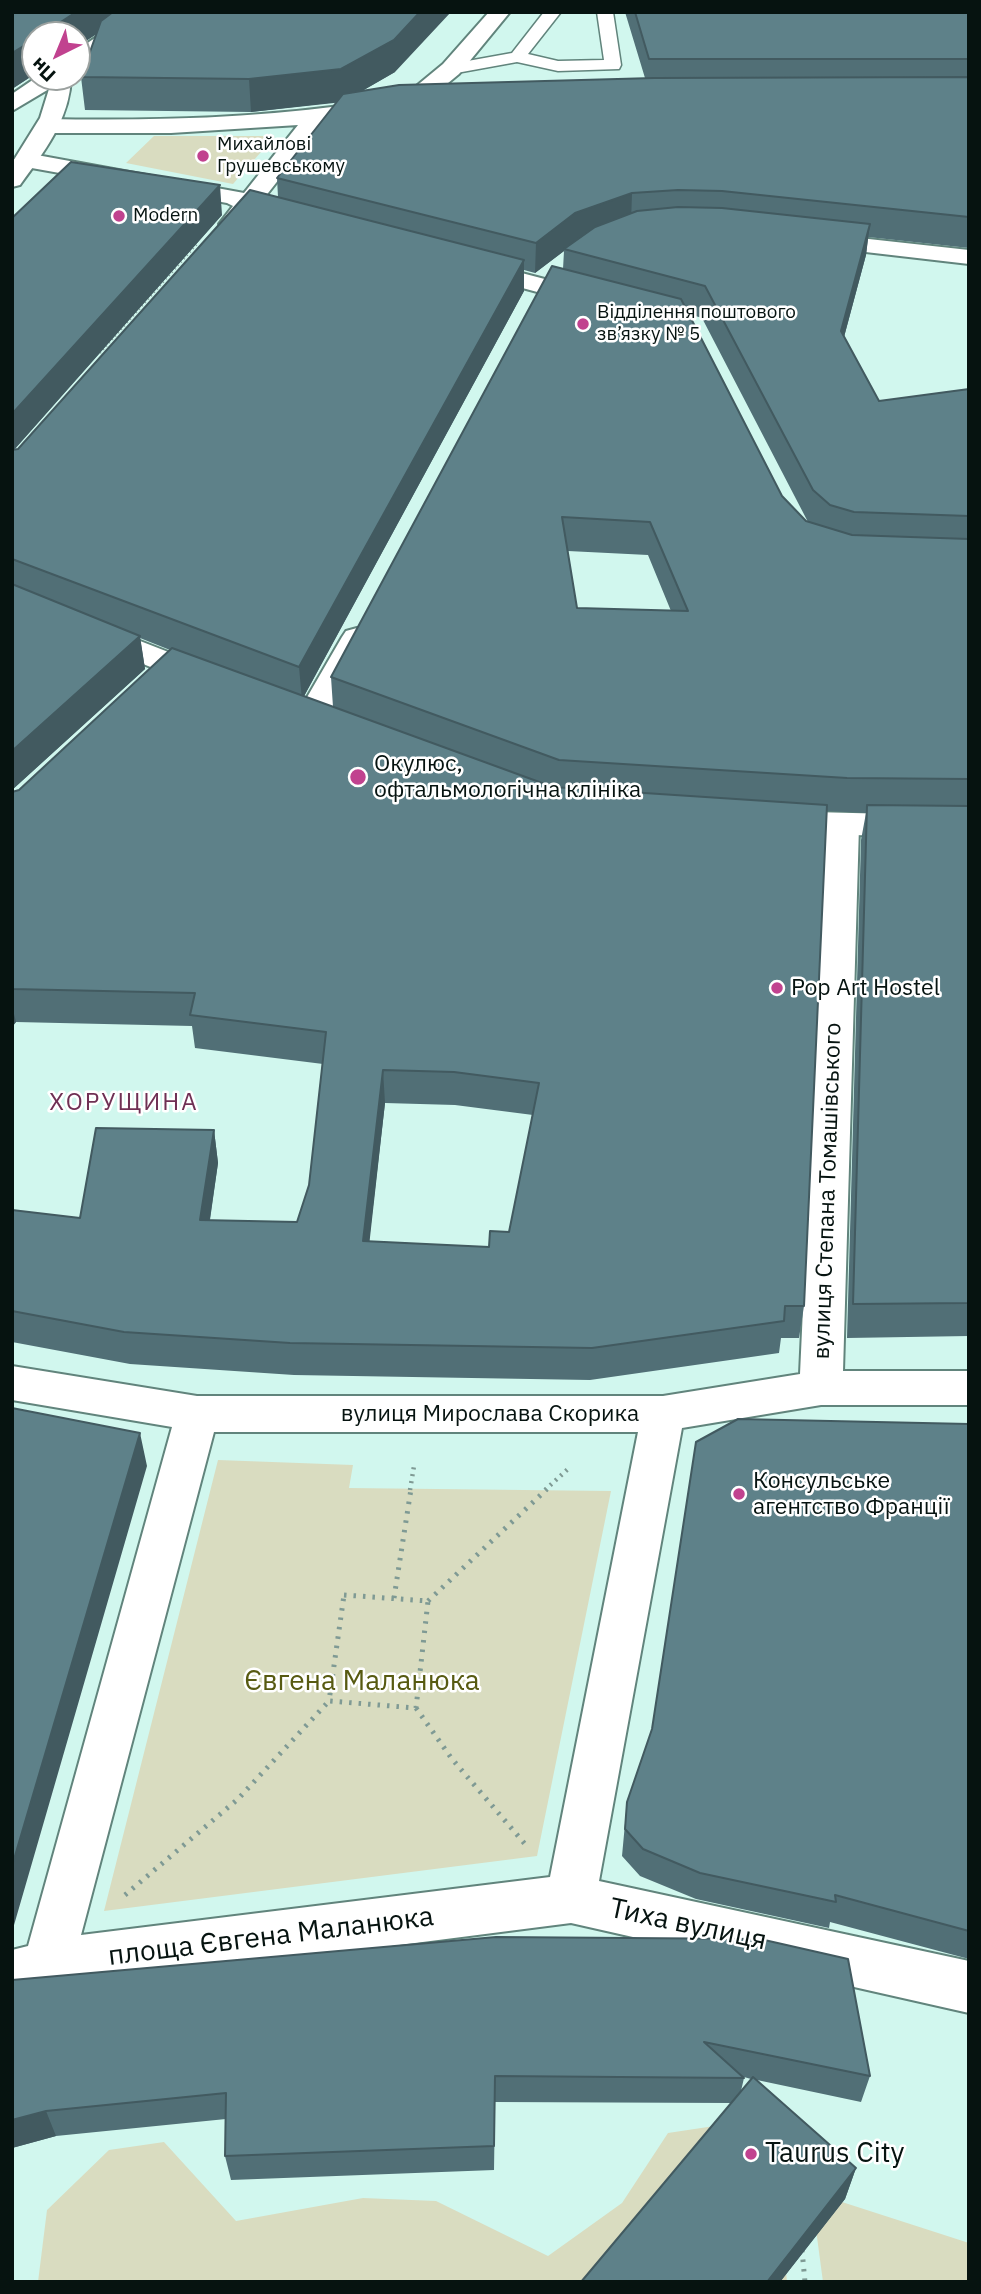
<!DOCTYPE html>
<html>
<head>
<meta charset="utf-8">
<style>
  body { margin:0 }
  #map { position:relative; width:981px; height:2294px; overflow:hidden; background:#d1f7ee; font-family:"IBM Plex Sans",sans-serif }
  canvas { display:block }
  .frame { position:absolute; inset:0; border:14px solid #061310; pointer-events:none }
  .north { position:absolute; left:21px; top:21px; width:70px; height:70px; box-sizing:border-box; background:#fff; border:2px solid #9ba19f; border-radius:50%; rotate:223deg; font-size:19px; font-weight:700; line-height:28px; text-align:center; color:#061310 }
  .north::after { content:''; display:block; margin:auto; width:24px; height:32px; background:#c1428f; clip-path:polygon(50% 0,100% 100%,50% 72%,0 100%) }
</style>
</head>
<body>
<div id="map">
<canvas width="981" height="2294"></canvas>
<div class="frame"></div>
<div class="north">Пн</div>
</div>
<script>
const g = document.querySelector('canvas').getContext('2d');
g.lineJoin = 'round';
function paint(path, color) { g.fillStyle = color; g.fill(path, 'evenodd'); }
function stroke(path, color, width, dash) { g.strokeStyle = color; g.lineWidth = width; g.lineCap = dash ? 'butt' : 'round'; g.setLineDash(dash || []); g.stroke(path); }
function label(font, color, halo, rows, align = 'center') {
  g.font = font + ' "IBM Plex Sans",sans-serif'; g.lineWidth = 5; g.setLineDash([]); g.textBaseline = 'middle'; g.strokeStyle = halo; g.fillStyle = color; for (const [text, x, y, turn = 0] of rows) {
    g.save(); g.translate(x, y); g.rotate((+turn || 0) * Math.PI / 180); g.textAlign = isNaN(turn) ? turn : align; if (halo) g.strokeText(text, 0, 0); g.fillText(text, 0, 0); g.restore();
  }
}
const green = new Path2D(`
  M154,136H275L233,184L126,163Z
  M218,1460L353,1465L349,1488L611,1491L537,1856L104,1911Z
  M721,2125L780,2203L787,2282H38L47,2210L109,2150L164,2142L236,2221L363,2198L436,2201L548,2256L622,2203L668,2133Z
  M811,2192L969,2243V2282H823Z`);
const pathFar2 = new Path2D(`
  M100,353L197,244`);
const pathFar1 = new Path2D(`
  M410,1490L414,1466
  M545,1490L568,1469`);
const path = new Path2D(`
  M344,1595L428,1601L416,1708L329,1701Z
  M394,1598L411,1489
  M428,1601L547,1489
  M416,1708L452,1759L525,1844
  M125,1895L238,1799L329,1701
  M802,2250L805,2282`);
const lane = new Path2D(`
  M544,12H561L528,54L558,61L604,60L597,12H613L621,65L619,69L558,71L517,62L451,74L443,69L451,64L512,53Z`);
const street = new Path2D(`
  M489,12H510L459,74L419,107H403L400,102L403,97L443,64Z
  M376,101L387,108L384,113L324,122L261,202L296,214L300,219L296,224L288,226L250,216C241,227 237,233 222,229L219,224L233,206L227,203L26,167L18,165L14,160L18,155L26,153L244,193L298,125L171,133H47L36,126L47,119C158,121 267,118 376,101Z
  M814,233L969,250V264L805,245L802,240L805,235Z
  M472,260L602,294L606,299L602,304L593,307L463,272L460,267L463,262Z
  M357,628L368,631L372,637L327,718L322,725L311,728L300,725L295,718L342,637L346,631Z
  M842,815L854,818L859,826L843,1371H969V1405H821L682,1428L599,1881L969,1961V2013L571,1923L48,1990L12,2001V1950L28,1946L172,1427L12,1400V1366L197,1396H663L800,1374L825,826L830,818ZM214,1432H638L550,1877L81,1935Z`);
const secondary = new Path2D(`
  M134,12H159L85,64L77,65V50Z
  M37,77H71C70,119 44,152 20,185L12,187V163L40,118L49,89L12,111V94Z
  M12,591L217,671L222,678L217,685L206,687L195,685L12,611Z
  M775,811L969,816V838L775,833L763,830L758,822L763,814Z`);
const wall = new Path2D(`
  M12,12L395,72L362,91L645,78L625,12H969V248L868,237L866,255L844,337L879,401L969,389V1336L847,1338L861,840L866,813L826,811L804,1306L799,1338H781L779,1353L590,1380L294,1375L130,1364L12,1342V1210L80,1218L214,1130L218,1163L210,1220L297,1222L309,1185L323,1064L195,1048L192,1026L16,1022L12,1027V792L19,790L170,650L140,638L145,669L12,790V218L222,215L14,450L18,449L278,197L277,178L337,102L251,112L85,110L81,77L96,34L12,89ZM564,251L563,269L331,677L333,707L304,696L524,291V270L535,273ZM689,314L702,318L808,522L806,521L782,496ZM568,551L648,555L671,611L577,608ZM385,1103L455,1105L533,1115L509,1232L489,1247L369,1241Z
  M969,1424V1959L830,1922L829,1928L696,1899L640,1876L622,1856L627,1802Z
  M496,1937L870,2076L861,2102L757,2080L856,2168L845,2199L780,2282H581L731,2103L495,2102L494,2170L231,2180L225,2156L226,2119L56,2136L12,2148V1980ZM744,2077L751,2079L741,2091L744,2078Z`);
const shadedWall = new Path2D(`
  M76,12H130L77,47V35H41Z
  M420,12H451L395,72L343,102L251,112L249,79Z
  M35,39V74L12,89V53Z
  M220,185L222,215L12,452V414Z
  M632,193L631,223L564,249V251L535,273L536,243L575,213Z
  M870,224L866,255L837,363L841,331Z
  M524,260V291L302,700L299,667Z
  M140,636L145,669L12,790V751Z
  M12,1006L16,1022L12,1027Z
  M383,1070L385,1103L366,1273L363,1241Z
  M214,1130L218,1163L205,1252L200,1220Z
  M140,1433L147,1466L12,1932V1866Z
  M46,2111L56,2136L12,2148V2120Z
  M856,2168L845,2199L780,2282H767Z`);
const building = new Path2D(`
  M12,12H76L41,35H35V39L12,53Z
  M113,12H420L394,40L341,69L249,79L81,77L101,21Z
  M635,12H969V59H649Z
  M969,77V217L722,191L678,190L632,193L575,213L536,243L277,178L343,94L399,85L654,78Z
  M71,162L220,185L12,414V218Z
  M250,190L524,260L299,667L12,559V450L18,449Z
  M678,207L722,208L870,224L841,331L879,401L969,389V516L854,512L830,505L813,490L705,286L564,249L595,227L637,211Z
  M552,266L681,299L782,496L806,521L852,535L969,539V779L847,778L559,760L331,677ZM562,517L650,522L688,611L577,608Z
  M12,584L140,636L12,751Z
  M172,648L553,787L827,805L804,1306H785L784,1321L592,1348L290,1343L124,1332L12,1311V1210L80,1218L96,1128L214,1130L200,1220L297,1222L309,1185L326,1032L190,1015L195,993L12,989V792L19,790ZM383,1070L454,1072L539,1083L509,1232L490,1231L489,1247L363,1241Z
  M867,805L969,806V1303L853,1304Z
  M12,1408L140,1433L12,1866Z
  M738,1419L969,1424V1931L835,1895L836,1902L700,1873L643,1849L625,1829L627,1802L652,1729L696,1442Z
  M496,1937L760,1939L848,1959L870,2076L704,2042L744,2078L495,2076L494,2146L225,2156L226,2093L46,2111L12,2120V1980Z
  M753,2077L856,2168L767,2282H581Z`);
const markers = [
  [203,156,7,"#c1428f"],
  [119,216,7,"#c1428f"],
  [583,324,7,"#c1428f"],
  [358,777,9,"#c1428f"],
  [777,988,7,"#c1428f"],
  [739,1494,7,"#c1428f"],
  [751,2154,7,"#c1428f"]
];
const farPoinames = [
  ["Михайлові",217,145],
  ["Грушевському",217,167],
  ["Modern",133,216],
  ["Відділення поштового",597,313],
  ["зв’язку № 5",597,335]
];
const poiNames = [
  ["Окулюс,",374,764],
  ["офтальмологічна клініка",374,790],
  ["Pop Art Hostel",791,988],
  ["Консульське",753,1481],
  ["агентство Франції",753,1507]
];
const streetNames = [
  ["вулиця Степана Томашівського",828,1191,-88],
  ["вулиця Мирослава Скорика",490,1414]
];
const neighbourhoodNames = [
  ["ХОРУЩИНА",124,1103]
];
const nearParknames = [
  ["Євгена Маланюка",362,1682]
];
const nearStreetnames = [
  ["Тиха вулиця",688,1925,12],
  ["площа Євгена Маланюка",271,1937,-7]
];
const nearPoinames = [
  ["Taurus City",765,2154]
];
paint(green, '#d9dcc0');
stroke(lane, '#61847c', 3);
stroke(street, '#61847c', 4);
stroke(secondary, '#61847c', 4);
stroke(pathFar2, '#7f9a94', 2.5, [1, 3.5]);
stroke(pathFar1, '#7f9a94', 4.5, [2, 5]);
stroke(path, '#7f9a94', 5, [2.5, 7]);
paint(lane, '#fff');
paint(street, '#fff');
paint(secondary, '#fff');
paint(wall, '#516f76');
paint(shadedWall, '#425a60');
paint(building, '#5e8189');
stroke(building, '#425a60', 2);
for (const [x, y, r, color] of markers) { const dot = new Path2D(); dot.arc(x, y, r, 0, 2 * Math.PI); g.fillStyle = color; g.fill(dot); stroke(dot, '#fff', 2.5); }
label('19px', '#061310', '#fff', farPoinames, 'left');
label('23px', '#061310', '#fff', poiNames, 'left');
label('23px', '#061310', '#fff', streetNames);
g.letterSpacing = '2px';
label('24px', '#6f3054', '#fff', neighbourhoodNames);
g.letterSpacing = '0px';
label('28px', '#575a11', '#fff', nearParknames);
label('28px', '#061310', '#fff', nearStreetnames);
label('28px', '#061310', '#fff', nearPoinames, 'left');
</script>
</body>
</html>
